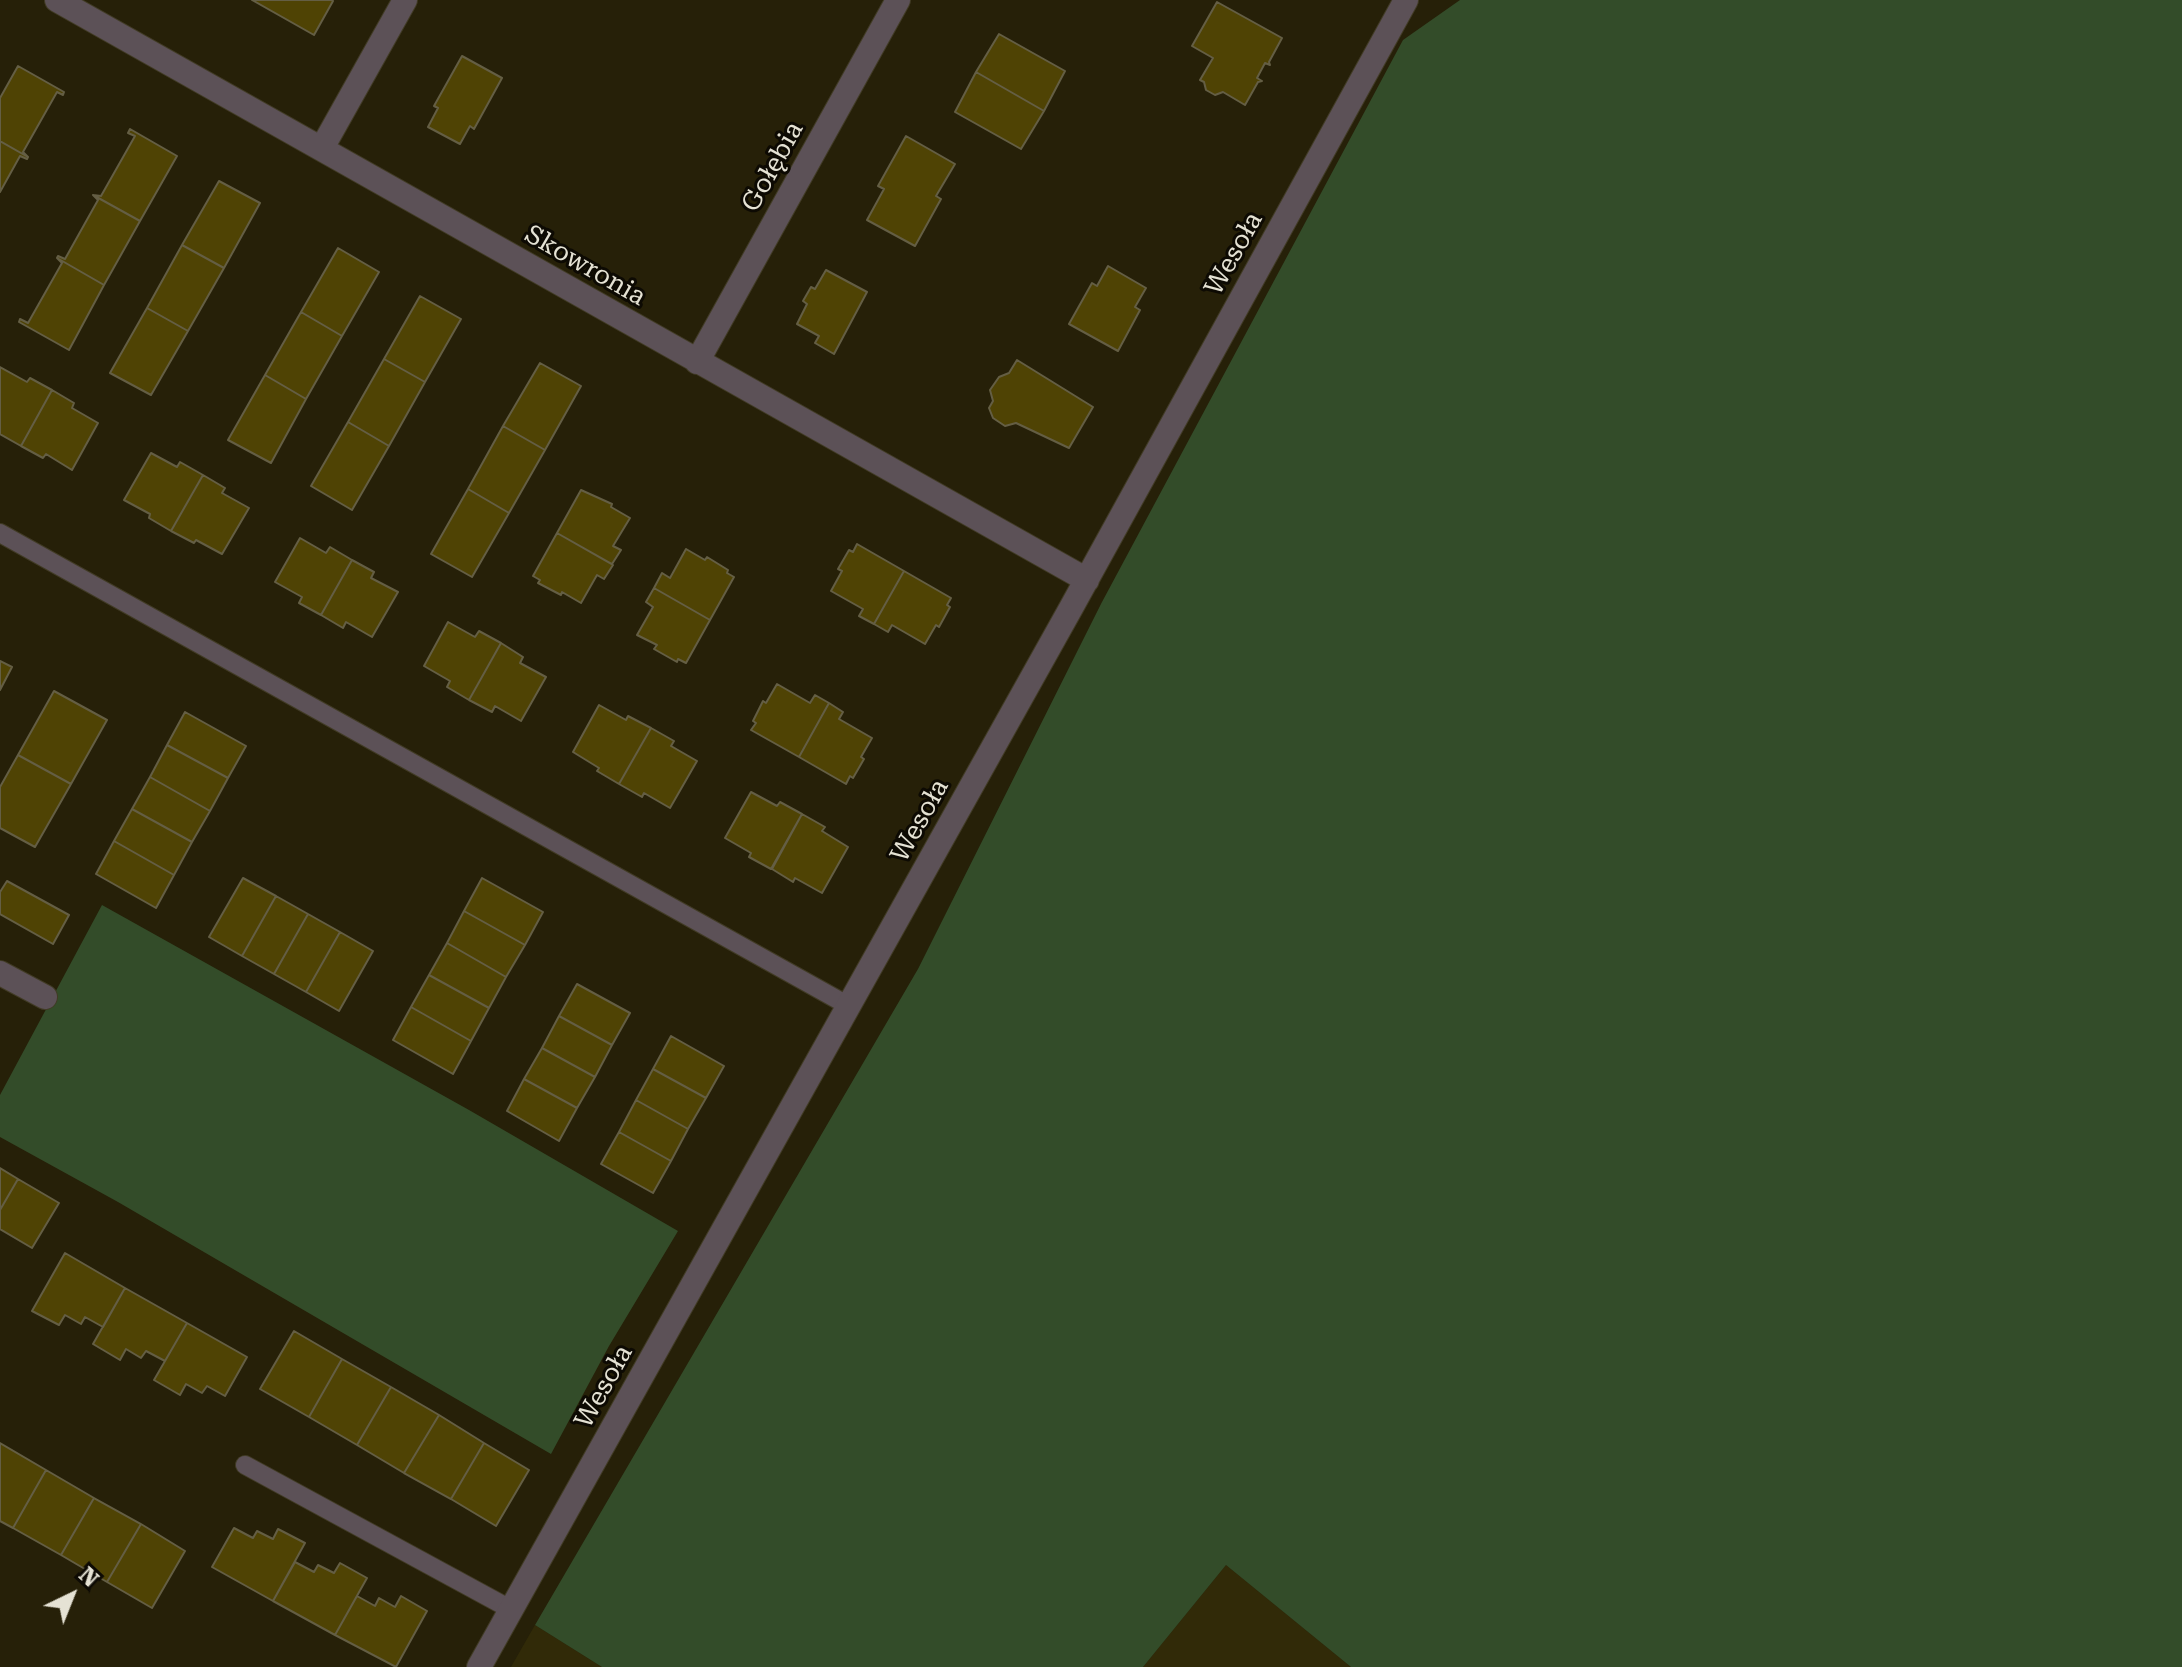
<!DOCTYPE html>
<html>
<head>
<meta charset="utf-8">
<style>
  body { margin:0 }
  #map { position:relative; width:2182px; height:1667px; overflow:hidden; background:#262008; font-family:"Roboto Serif",serif }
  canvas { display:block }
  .north { position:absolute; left:32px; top:1555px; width:80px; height:80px; -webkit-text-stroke:6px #0d0a03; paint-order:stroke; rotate:43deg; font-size:22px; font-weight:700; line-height:32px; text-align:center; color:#e5e2d4 }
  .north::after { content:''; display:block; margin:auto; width:28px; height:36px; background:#e5e2d4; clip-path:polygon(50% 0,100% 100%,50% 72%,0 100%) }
</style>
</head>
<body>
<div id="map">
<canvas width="2182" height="1667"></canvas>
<div class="north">N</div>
</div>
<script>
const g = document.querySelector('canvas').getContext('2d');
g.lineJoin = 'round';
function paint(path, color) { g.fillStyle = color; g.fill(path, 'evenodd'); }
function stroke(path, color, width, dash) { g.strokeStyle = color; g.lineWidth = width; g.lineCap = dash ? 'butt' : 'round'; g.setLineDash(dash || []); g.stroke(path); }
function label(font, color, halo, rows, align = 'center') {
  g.font = font + ' "Roboto Serif",serif'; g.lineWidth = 6; g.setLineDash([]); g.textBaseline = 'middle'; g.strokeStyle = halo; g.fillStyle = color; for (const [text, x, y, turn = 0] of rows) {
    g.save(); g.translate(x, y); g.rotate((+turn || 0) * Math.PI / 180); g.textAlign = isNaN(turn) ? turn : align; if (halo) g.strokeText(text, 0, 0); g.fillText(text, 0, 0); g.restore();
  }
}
const built = new Path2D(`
  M1226,1565L1351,1667H1143Z
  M535,1625L602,1667H511Z`);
const green = new Path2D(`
  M1460,0H2182V1667H1351L1226,1565L1143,1667H602L535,1625L918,969L1102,602L1403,40Z
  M102,905L469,1110L678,1231L609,1346L551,1454L118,1202L0,1137V1095Z`);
const building = new Path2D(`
  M252,0H332L333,1L314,35Z
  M1217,2L1282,38L1269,62L1270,65L1265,63L1257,78L1262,81L1258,82L1245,105L1223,92L1215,95L1206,90L1204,82L1200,80L1213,58L1192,46Z
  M999,34L1065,71L1044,111L976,72Z
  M462,56L502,78L474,129L470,126L460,144L428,127L438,108L434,106Z
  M18,66L64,92L63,95L57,92L23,152L28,157L0,141V98Z
  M976,72L1044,111L1021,149L955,112Z
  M130,129L177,156L140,221L93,195L101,196L135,136L128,133Z
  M906,136L955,164L936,196L941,199L915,246L867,220L884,189L878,186Z
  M0,141L28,157L27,159L20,156L0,192Z
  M219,181L260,203L224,268L182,245Z
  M93,195L140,221L104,285L57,258L58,256L65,259L98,200Z
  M182,245L224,268L188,331L147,308Z
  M338,248L379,272L342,336L301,312Z
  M57,258L104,285L69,350L19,322L20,319L28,323L62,263Z
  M1108,266L1146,288L1135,307L1140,310L1118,351L1069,324L1092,283L1097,286Z
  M826,270L867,292L834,354L815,343L819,336L797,324L807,304L803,301L811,287L815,289Z
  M420,296L461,319L425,382L384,359Z
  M147,308L188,331L151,395L110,373Z
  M301,312L342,336L306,399L265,375Z
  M384,359L425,382L389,446L348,422Z
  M1017,360L1093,407L1069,448L1016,423L1005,426L993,418L989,408L993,401L990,390L999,377L1009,373Z
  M540,363L581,386L545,450L503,426Z
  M0,367L27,382L30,378L52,390L21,446L0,434Z
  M265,375L306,399L271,463L228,440Z
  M52,390L74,403L72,408L98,423L72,470L46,454L43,458L21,446Z
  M348,422L389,446L352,510L311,486Z
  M503,426L545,450L509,513L468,489Z
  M151,453L177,467L180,462L203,475L171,531L149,518L150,514L124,500Z
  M203,475L225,488L222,493L249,508L222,554L196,540L194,543L171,531Z
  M468,489L509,513L472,577L431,554Z
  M581,490L612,504L611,507L630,518L613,546L621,550L612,564L557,533Z
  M557,533L613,565L604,579L597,575L581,603L562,592L561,595L538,583L540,580L533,576Z
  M300,538L326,553L330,547L352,560L321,615L299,603L302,597L275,582Z
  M857,544L904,571L874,624L859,616L863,609L831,591L842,571L838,569L849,550L853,552Z
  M686,549L705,560L707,557L728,570L727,573L734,577L710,620L654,588L662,573L670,578Z
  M352,560L374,572L371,578L398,592L372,637L346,622L343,628L321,615Z
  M904,571L951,598L947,605L950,607L939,627L936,625L925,644L892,625L888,632L874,624Z
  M654,588L710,620L686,663L678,659L677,662L654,649L657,645L637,635L653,607L646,602Z
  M448,622L475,637L479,631L501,643L469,700L447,687L450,681L424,666Z
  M501,643L523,657L520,663L546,677L521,721L495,706L492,712L469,700Z
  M0,661L12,667L0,690Z
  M777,684L810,703L815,695L829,703L799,757L751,730L756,723L753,721L763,701L766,703Z
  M54,691L107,720L71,784L18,755Z
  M829,703L843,712L839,719L872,738L861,757L864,759L853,778L850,776L846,784L799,757Z
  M599,705L626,720L628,716L651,728L619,784L597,771L599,768L573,752Z
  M185,712L246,746L228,778L167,745Z
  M651,728L674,741L671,746L697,761L670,808L644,793L642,797L619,784Z
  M167,745L228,778L210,811L150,777Z
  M18,755L71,784L35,847L0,828V787Z
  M150,777L210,811L192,842L132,809Z
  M751,792L777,806L780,802L802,814L771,869L749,857L751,853L725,838Z
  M132,809L192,842L174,875L114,841Z
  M802,814L825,827L822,831L848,847L822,893L795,878L793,882L772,869Z
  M114,841L174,875L156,908L96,874Z
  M243,878L276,896L242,956L209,937Z
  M482,878L543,912L525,945L464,911Z
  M7,881L69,915L53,944L0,914V892Z
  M276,896L308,914L274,974L242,956Z
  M464,911L525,945L506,977L447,943Z
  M308,914L340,932L306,992L274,974Z
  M340,932L373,951L339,1011L306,992Z
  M447,943L506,977L489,1008L429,975Z
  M429,975L489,1008L471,1041L411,1007Z
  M577,984L630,1013L612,1045L559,1016Z
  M411,1007L471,1041L453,1074L393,1040Z
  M559,1016L612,1045L595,1077L542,1048Z
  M671,1036L724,1066L706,1098L653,1069Z
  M542,1048L595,1077L577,1108L524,1079Z
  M653,1069L706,1098L688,1129L636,1100Z
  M524,1079L577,1108L559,1141L507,1111Z
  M636,1100L688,1129L671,1161L619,1132Z
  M619,1132L671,1161L653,1193L601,1164Z
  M0,1168L18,1179L0,1210Z
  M18,1179L59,1203L32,1248L0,1229V1210Z
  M65,1253L125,1288L103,1327L85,1317L81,1324L65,1315L59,1325L32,1311Z
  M125,1288L187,1323L165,1361L146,1351L141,1358L126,1349L120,1360L93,1344Z
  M187,1323L247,1357L225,1396L207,1386L202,1393L186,1384L180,1395L154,1380Z
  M294,1331L342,1359L309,1417L260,1389Z
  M342,1359L391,1387L357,1445L309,1417Z
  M391,1387L439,1415L404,1473L357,1445Z
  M439,1415L484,1443L451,1499L404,1473Z
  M0,1443L46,1470L13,1528L0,1521Z
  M484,1443L529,1470L496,1526L451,1499Z
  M46,1470L94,1498L61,1555L13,1528Z
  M94,1498L141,1524L107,1582L61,1555Z
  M141,1524L185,1551L152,1608L107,1582Z
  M234,1528L253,1538L257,1531L273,1539L278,1529L305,1543L273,1601L212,1567Z
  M295,1562L314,1572L318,1565L334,1573L340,1563L367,1578L335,1635L273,1601Z
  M357,1596L375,1606L379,1598L395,1607L401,1596L427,1611L396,1667L335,1635Z`);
const lane = new Path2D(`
  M0,533L849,1006
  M245,1465L512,1610`);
const street = new Path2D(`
  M57,0L1087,580
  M322,148L405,0
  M697,362L898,0
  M0,973L45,997
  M479,1667L1071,608L1406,0`);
const streetNames = [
  ["Gołębia",773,167,-61],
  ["Wesoła",1234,254,-61],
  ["Skowronia",585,266,30],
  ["Wesoła",920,821,-61],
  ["Wesoła",604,1387,-61]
];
paint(built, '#312a08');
paint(green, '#334c29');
paint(building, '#4f4304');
stroke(building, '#645e44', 2);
stroke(lane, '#413b25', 20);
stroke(street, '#413b25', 26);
stroke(lane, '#5c5157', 18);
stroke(street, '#5c5157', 24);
label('26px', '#e5e2d4', '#0d0a03', streetNames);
</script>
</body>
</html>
